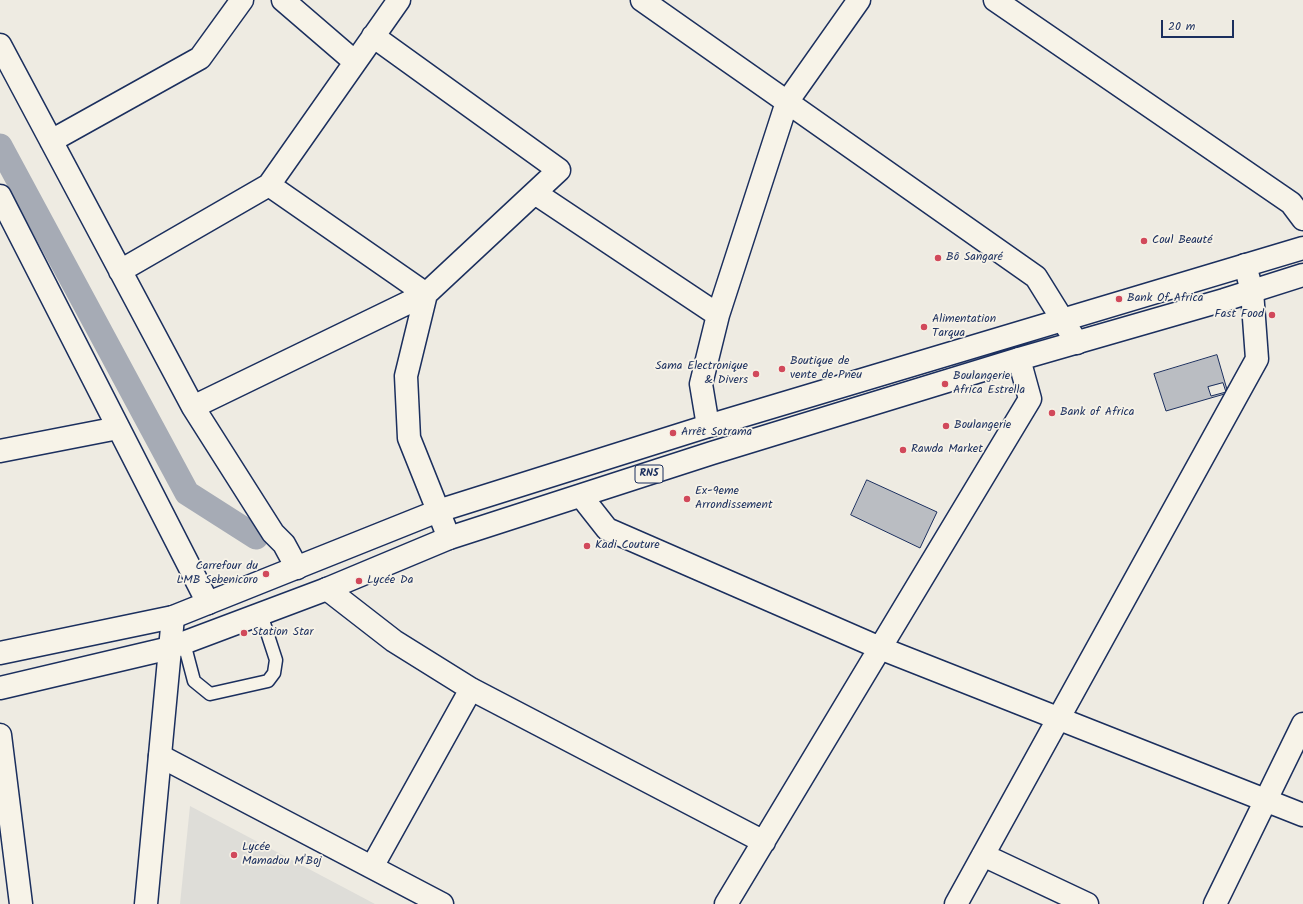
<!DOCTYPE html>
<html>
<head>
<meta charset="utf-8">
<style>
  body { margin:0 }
  #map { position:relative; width:1303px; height:904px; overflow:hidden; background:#eeebe2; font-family:Kalam,sans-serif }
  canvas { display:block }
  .scale { position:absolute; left:1161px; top:20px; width:73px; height:18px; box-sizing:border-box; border:2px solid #1b2f5e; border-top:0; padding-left:5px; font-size:12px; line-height:14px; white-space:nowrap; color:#1b2f5e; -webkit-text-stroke:3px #f7f3e8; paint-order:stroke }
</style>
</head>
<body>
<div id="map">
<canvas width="1303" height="904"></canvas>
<div class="scale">20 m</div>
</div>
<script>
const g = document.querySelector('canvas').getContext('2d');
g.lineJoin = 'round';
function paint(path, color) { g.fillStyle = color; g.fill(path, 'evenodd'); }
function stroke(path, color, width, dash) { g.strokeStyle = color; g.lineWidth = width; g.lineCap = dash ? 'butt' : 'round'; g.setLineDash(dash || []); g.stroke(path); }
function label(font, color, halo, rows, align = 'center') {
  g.font = font + ' Kalam,sans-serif'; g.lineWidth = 3.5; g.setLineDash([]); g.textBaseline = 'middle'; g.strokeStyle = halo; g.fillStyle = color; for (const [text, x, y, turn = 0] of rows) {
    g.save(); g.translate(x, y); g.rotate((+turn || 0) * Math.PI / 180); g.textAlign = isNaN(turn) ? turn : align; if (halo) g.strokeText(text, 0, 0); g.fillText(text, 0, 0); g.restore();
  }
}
const built = new Path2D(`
  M190,806L375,904H180Z`);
const canal = new Path2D(`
  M0,146L187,493L256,537`);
const building = new Path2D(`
  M1217,355L1228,393L1166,411L1154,374ZM1223,383L1226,392L1211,396L1208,387Z
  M867,480L937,512L920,548L851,515Z`);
const lane = new Path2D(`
  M184,643L194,681L210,694L268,681L274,673L276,660L261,614`);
const street = new Path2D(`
  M283,0L355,62
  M642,0L1036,277L1077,343
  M995,0L1291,203L1303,219
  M0,45L193,407L273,533L284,544L297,568
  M51,141L200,58L242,0
  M269,185L426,294L406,376L409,438L449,538
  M535,193L718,315
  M0,196L208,603
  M120,271L269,185L399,0
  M193,407L426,294L559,170L373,36
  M708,426L701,384L718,315L787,102L859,0
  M0,451L118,428
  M581,496L607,529L880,648L1303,815
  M327,589L394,641L471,689L764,842
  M0,735L21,904
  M160,756L442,904
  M983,855L1087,904
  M372,867L471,689
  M726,904L1030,399L1019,359
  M956,904L1257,359L1252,291L1245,265
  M1215,904L1303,724`);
const secondary = new Path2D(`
  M146,904L173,617`);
const highway = new Path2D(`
  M0,653L173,617L438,511L708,426L1303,248
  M0,688L170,648L327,589L449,538L712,453L1019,359L1224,300L1303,275`);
const markers = [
  [1144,241,4,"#d1495b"],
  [938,258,4,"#d1495b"],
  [1119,299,4,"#d1495b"],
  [1272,315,4,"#d1495b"],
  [924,327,4,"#d1495b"],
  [782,369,4,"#d1495b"],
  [756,374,4,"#d1495b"],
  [945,384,4,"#d1495b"],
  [1052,413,4,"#d1495b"],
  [946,426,4,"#d1495b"],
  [673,433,4,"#d1495b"],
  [903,450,4,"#d1495b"],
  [687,499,4,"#d1495b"],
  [587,546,4,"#d1495b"],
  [266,574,4,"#d1495b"],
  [359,581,4,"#d1495b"],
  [244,633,4,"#d1495b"],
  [234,855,4,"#d1495b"]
];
const shields = [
  [649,474,28]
];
const shieldNames = [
  ["RN5",649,474]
];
const poiNames = [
  ["Coul Beauté",1152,241],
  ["Bô Sangaré",946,258],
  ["Bank Of Africa",1127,299],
  ["Fast Food",1264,315,"right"],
  ["Alimentation",932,320],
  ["Tarqua",932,334],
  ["Boutique de",790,362],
  ["vente de Pneu",790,376],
  ["Sama Electronique",748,367,"right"],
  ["& Divers",748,381,"right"],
  ["Boulangerie",953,377],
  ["Africa Estrella",953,391],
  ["Bank of Africa",1060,413],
  ["Boulangerie",954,426],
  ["Arrêt Sotrama",681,433],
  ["Rawda Market",911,450],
  ["Ex-9eme",695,492],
  ["Arrondissement",695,506],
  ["Kadi Couture",595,546],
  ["Carrefour du",258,567,"right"],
  ["LMB Sebenicoro",258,581,"right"],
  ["Lycée Da",367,581],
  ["Station Star",252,633],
  ["Lycée",242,848],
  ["Mamadou M'Boj",242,862]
];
paint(built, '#deddd8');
stroke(canal, '#a6abb5', 25);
paint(building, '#babdc2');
stroke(building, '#1b2f5e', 1);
stroke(lane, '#1b2f5e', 15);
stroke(street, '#1b2f5e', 25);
stroke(secondary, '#1b2f5e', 25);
stroke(highway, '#1b2f5e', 25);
stroke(lane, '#f7f3e8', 12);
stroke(street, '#f7f3e8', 22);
stroke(secondary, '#f7f3e8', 22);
stroke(highway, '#f7f3e8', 22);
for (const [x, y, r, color] of markers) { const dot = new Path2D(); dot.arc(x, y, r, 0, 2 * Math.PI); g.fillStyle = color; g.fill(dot); stroke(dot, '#f7f3e8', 1.5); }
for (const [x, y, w] of shields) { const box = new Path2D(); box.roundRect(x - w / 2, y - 9, w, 18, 3); g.fillStyle = '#f7f3e8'; g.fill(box); stroke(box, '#1b2f5e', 1); }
label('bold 11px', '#1b2f5e', null, shieldNames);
label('12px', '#1b2f5e', '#f7f3e8', poiNames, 'left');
</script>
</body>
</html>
